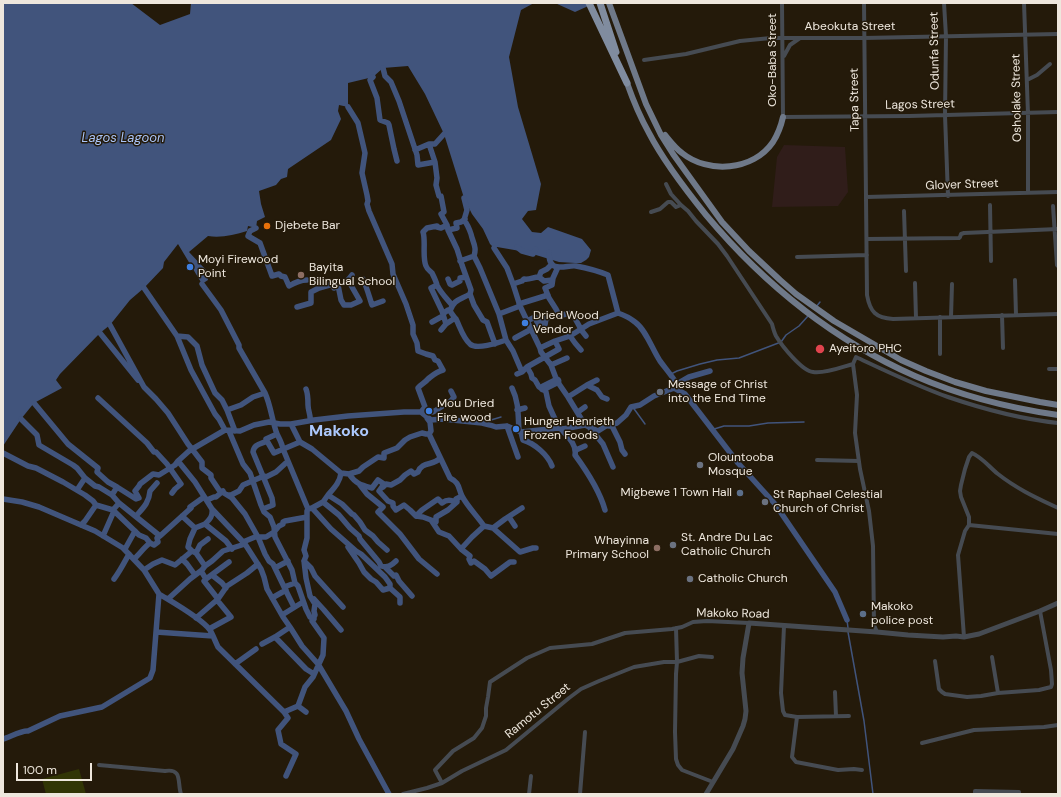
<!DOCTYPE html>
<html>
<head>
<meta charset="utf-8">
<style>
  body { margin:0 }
  #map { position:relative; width:1061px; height:797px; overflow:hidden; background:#241a0a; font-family:"DM Sans",sans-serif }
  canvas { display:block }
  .frame { position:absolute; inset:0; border:4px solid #eee7dd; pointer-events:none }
  .scale { position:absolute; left:16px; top:763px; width:76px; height:18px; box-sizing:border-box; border:2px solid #eee7dd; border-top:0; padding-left:5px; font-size:12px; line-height:14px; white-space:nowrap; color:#eee7dd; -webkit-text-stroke:3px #241a0a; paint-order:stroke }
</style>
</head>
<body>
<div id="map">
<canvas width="1061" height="797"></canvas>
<div class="frame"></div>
<div class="scale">100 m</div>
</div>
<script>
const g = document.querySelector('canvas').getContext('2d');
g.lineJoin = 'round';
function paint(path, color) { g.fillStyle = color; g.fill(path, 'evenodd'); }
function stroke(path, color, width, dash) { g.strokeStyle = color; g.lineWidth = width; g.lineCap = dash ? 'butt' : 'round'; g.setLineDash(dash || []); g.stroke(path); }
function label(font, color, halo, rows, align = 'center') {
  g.font = font + ' "DM Sans",sans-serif'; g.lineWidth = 3; g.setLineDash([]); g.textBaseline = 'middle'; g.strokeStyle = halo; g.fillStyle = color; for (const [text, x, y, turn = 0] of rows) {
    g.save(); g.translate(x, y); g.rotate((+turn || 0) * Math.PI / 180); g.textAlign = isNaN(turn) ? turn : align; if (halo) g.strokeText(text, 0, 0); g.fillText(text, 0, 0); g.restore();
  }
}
const education = new Path2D(`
  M784,145L845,147L848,192L838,206L772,207L777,157Z`);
const green = new Path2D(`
  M79,769L86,794H46L42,779Z`);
const water = new Path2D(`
  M3,3H131L160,25L190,14L191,3H534L521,10L509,57L518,107L541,184L536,210L528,211L522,219L532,232L541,233L548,227L582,239L591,250L589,257L586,260L581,263H575L559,262L526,252L497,247L494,248L490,244L483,229L472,214L464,198L444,134L425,94L408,66L383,68L373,77L348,83V107L339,105L338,111L341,119L331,140L288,169L287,177L281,179L276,185L259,191L261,204L265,217L257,221L256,228L248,226L247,231C234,235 221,238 208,236L189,252L206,270L208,280L202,284L178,244L164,262L163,268L144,288L130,300L110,325L100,333L60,374L56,380L62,388L34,403L21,419L3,446Z
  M555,3H595L575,12Z`);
const stream = new Path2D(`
  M816,307L820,302
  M671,374L677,371L700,364L717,360L739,358L781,342L786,335L799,326L808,316
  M632,406L645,424
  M481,423L501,417
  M711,430L724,426H749L768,423L804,422
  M847,620L848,628
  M848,632L864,721L873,794`);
const canal = new Path2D(`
  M383,68L385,76L391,82L399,101L417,155L418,165L435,162
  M373,77L370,80L377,98L380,120L388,123L389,125L394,149L397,161
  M348,107L358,123L365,153L362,173L367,195L368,201L367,204L369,211L392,264L393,274L406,304L413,325V334L417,343L418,351L426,354L433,356L435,360L438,361L443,370C436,372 433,375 428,379C425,383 421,384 418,388L425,407L421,412
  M429,144L435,162L437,178L436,185L439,196H441L444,212L441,214L447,225L448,230L457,249L462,265L471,290L470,294L474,305L483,320L487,322L495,344
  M415,150L429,144H435L444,134
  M464,198L467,210L464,220C468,225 469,228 471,234C473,243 477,247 474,256L480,268L499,314L506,340L513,351L522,372
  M447,225L441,228L437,227V226L427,228L423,232C426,241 422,257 426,266C427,269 430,271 432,273C434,277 436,281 437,285C440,292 447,299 452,305
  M256,228L250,231L248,236L260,243L272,276L279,274L281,276L285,277L289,286C294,283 300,280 307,280
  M448,230L457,228L456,223L461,222L465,219
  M517,247L522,251L533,254L536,249
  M494,248L507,268L513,284L520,306L540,348L541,352L551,365L557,381L568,397L585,425
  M549,252C549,257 549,263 554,266C560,269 570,265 576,266C587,268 598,271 608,275L618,313C624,315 630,318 635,322C646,330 652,349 660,361C666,369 672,376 677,384L674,388L685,394L738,463L775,504L835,592L847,620
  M460,261L474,256
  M558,267L553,278L552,285L545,288L549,298L556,309L559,315
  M539,277L544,281L552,280
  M363,279C367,288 369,296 372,305L383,301
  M448,279L450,284L452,285L460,281V278L466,277
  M202,284L221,310L239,345V348L265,393C271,406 272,421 277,434C280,440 282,443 283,449L308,509L307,511V538L304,550L306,556L304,561L306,578L310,596L315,604L314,611L315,615L312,621L324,638L323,655L313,677L305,687L298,706
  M513,284L522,281L524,279C530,280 533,277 539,277L541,272L547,269L552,264
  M437,285L431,288L442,311L446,324
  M144,288L177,336L191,370L215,414L219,419L225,430
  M519,304L548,295
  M297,307L311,303V292L319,288L333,284L334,288L338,285L341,300L344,305H351L360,301L348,280L352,275
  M450,311C452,314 454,317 456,319C460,327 463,338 470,344C476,350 498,343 506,340
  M499,314L520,306
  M527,321L535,317L537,322L546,320
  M432,322L441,317L443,316L444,313L448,310L450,311C454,299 460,300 470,294
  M110,325L144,387L156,399L168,413L188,444L192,449L202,462V468L211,475V478L219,490L232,498L245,514L258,537L265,554L269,561L273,564L287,593L294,607
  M441,330L446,324L455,318
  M100,333L138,380
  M177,336L188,337L197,346L202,365L215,393L222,400L227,410L235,431
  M570,336L575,343L581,350
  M515,338L537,326L545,325L546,318L572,313L582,331L586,336
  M540,348L555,341L570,336L589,324L618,313
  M551,365L567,358
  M527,367L559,349L555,341
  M517,374L522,372L527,367L531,374L532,378L535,380L539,387L543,388L546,392L549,406L559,428
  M677,384L689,377L710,371
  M587,385L597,380
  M512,388C519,402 518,416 519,431
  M306,389C308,394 308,399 308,405C308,411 311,415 310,421
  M568,397L587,385L597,390L602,397L607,399
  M98,398L147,443L154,452H156L167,464L181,484L175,489L172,493
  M34,403L68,444L98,468L97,472L108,482L117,487
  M227,410L241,405L253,397L265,393
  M517,410L525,408
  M421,412H433L451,401L454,397L451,391
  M578,412L585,407
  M427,418L430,422L431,431L429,434L450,478C460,483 458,488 462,496C467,506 478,517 484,526L472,537L461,549
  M21,419L37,435L39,445L73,465L77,468L85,478L95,486L99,487L112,495
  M291,424L300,442L312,449L341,473L349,474C356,484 361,485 372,488L378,480L384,484L379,491L388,501L393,503V506L396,510L404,505L410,510L416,516L423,517L431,520L439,532L449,536L461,549L470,556L469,559L471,563L474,561L485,569L491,576L510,562H514
  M507,426L518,457
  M609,426H612L620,442L622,450L625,454
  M560,428C567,436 577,444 575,455C586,470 600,492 605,510
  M590,428L603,444L613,467
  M229,431L243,464L250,473L261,505L264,512L270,517L274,527L275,537L292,570L295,583L298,586L306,609L310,617L314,619
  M521,432L523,440C534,443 548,455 552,466
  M267,441L274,453L300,442
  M576,450L585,446
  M3,453L28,466L36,468L63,482L85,495L93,501L96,505
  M178,461L195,482L212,509L245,544
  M349,474L359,471L363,467L378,457L384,458V453L397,448L405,440L410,437L422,433L426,434H429
  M360,485L367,494L383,507L378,512L400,534L419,559L437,574
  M383,487L386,484L391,485L400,480L405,475L411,471L414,474L418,472C422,461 434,466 440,458
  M77,490L85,478
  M228,495H231L239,491L243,485L264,476L266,477L276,472L288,461
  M328,495C334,488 340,482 341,473
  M3,499L22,502L39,507L95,531L123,548L144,570L159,594L153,670L150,678L102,707L60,716L28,731C22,730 10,737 3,739
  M207,500L214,497H216L223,491
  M323,502L328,495L342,504L352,514L354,515L360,522L365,530L373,536L378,542L387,550
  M119,503L160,536L191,508L190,507L204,497
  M312,508L323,502L339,515L350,528L359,536L360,539L379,562L381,566C387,568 391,566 396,561
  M263,509L273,505L272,498L253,452C254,444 261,444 267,441L266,439L277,434
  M308,509L312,508L331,529L356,551L361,554L385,577L390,584V588L400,597V603
  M113,510L139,535L146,538L150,543
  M136,516C143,508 149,503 150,491L157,483
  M182,516L195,528L205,524L226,541L232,549
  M416,516L422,510L438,499L442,503C446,500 450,499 454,502L456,499L462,496
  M509,517L515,526
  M431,520L436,522V517L448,510L457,502V501
  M205,524C210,519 213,516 212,509
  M81,525L85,521L96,505L113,510L119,503L112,495L117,487L136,499L139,498L135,491L139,486L140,484L153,474L159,475L175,465L178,461L189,451L225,430L240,431L254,425L269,422L280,424H291L314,420L348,416L404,412H421L431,420L443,419L482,423L490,425L496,427L507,426L521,432L559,428L563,429L585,425L598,431L606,426L617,423L626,415L631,407L640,405L654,396L674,388
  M484,526L493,528L520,552L533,548H536
  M493,528L505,519L522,508
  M103,536L114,511
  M243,542L255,537H266L274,532L279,526L283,524V522L285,521L307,517
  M348,547L359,563L364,572L371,579L376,582L383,590L390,588
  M125,549L135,531
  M196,553L200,545L208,539
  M134,559C140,554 144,547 150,543L154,545L158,542L157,538L160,536
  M182,559L187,564L195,575
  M304,561L311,568L315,576L343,607
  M205,566L212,561L223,551L245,544L261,569L264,577L267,589L283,617L290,627L302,646L318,664L346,711L359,739L389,794
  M275,568L288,561
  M386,568L394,576L396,575L399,581L412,596
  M144,570L153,564L162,560L175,565L192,551
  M201,571L206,579L204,581L218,599
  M212,575L222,583L226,588
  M114,579C120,571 124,563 129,554
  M206,579L229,562
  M284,587L295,583
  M159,594C172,602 201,618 210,630C213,635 215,641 218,647L284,712L298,706L306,712
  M272,598L286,590
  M168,599L190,579L202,570L205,566L196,553L192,551L188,547L190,539L195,528
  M314,599L324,610L341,630
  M282,615L303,602
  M196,618L218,599L227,586L247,573L258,564
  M209,629L231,617L217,600
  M156,632L213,636
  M275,637L306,669L314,674
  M262,644L275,637L290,627
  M235,664L256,649
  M284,712L288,718L278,730L281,744L296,754L286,776`);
const river = new Path2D(`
  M543,388L557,381`);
const minor = new Path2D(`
  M782,3L783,117L909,116L1058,112
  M864,3L867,295C870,312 876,318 893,319L1058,314
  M944,3L946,36L945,115L948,196
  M1024,3L1028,114V193
  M784,56L790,45L800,38
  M644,60L686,54L740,41L771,38H864L1058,34
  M1027,80L1037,75L1050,64
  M666,184L671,194L681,205L688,211L696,221L718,244L727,256L772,324C773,328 774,332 776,336C782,346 802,371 813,372C825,374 842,367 853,364
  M866,197L1058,192
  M990,205L991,261
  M1053,206L1057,265L1058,266
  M904,211L906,271
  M651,212L660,209L668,202H671L676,207L681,205
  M867,239L959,238L960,237L961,234L964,233L1058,229
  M797,257L867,255
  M1015,280L1016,315
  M915,283L916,318
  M1002,315L1003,348
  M940,317V354
  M951,317L952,284
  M1049,369H1058
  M817,460L859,461
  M969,525L1058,534
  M784,626L781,693L783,711L785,715L797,717L849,716
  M676,628L677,662L676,674L675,732L676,759L678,765L682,770L713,782
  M877,632L874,625L873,546L869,511L860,469L855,433L857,395L853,364L856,357C886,371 917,386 948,397C983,409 1021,419 1058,423
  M964,637L958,555L965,531L969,525V517L961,497L960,491L961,485L965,469L969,457L972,453C983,458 989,467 998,474C1017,489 1037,498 1058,508
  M992,657L998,693
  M935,661L939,689L942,692L945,694L967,697L981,696L998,693L1039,690L1051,687L1052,684L1051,670L1040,611
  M835,692L836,716
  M797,717L792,757L796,762L838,770L854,769L862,770
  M922,743L974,730L1044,727L1058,725
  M99,765L165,771C183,768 177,783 181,794
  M442,783L435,770L453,751L474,738L482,728L486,716V708L488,697L490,682L527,658L550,648L592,644L625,633L672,629L682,627L693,622L707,621L749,623
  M403,794L427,788L442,783L462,771L506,750L569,698L581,689L599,681L634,667L664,662H677L699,656L712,657
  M529,794L531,776
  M580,794L585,732
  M975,794V791L1019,792V794`);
const tertiary = new Path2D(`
  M706,794L733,749L743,726L745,719L746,711L742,673L743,658L749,623L877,632L908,635L943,637L956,636L964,637L979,634L1040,611L1058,603`);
const primary = new Path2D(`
  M609,3L646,104L661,135L673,154L722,222L749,251L780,280L796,294L834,321L901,360L926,371L955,382L986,391L1040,402L1058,405
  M627,83C633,100 640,117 649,133C664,162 685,189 706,215C763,283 833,340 915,376C961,396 1009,408 1058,415
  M665,135C670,141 675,148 682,153C708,174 753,171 773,142C778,134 781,126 783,117`);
const motorway = new Path2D(`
  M589,3L627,83
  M600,3L616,52`);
const markers = [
  [267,226,4,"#e8710a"],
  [190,267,4,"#3f7fe0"],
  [301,275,4,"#8d6e63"],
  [525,323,4,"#3f7fe0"],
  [820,349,5,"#e0444e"],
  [660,392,4,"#6b7280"],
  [429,411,4,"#3f7fe0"],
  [516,429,4,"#3f7fe0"],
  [700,465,4,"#6b7280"],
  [740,493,4,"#5c6f8a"],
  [765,502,4,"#6b7280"],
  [673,545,4,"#6b7280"],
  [657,548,4,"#8d6e63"],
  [690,579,4,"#6b7280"],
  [863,614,4,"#5c6f8a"]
];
const streetNames = [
  ["Abeokuta Street",850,27],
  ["Odunfa Street",935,51,-91],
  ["Oko-Baba Street",773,60,-90],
  ["Osholake Street",1017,98,-91],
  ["Tapa Street",855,100,-91],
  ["Lagos Street",920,105,-1],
  ["Glover Street",962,185,-2],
  ["Makoko Road",733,614,1],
  ["Ramotu Street",538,711,-39]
];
const poiNames = [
  ["Djebete Bar",275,226],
  ["Moyi Firewood",198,260],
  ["Point",198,274],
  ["Bayita",309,268],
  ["Bilingual School",309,282],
  ["Dried Wood",533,316],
  ["Vendor",533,330],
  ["Ayeitoro PHC",829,349],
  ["Message of Christ",668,385],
  ["into the End Time",668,399],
  ["Mou Dried",437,404],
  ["Fire wood",437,418],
  ["Hunger Henrieth",524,422],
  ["Frozen Foods",524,436],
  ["Olountooba",708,458],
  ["Mosque",708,472],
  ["Migbewe 1 Town Hall",732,493,"right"],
  ["St Raphael Celestial",773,495],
  ["Church of Christ",773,509],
  ["St. Andre Du Lac",681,538],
  ["Catholic Church",681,552],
  ["Whayinna",649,541,"right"],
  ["Primary School",649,555,"right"],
  ["Catholic Church",698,579],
  ["Makoko",871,607],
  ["police post",871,621]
];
const waterNames = [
  ["Lagos Lagoon",123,139]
];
const districtNames = [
  ["Makoko",339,432]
];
paint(education, '#301d1a');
paint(green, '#313505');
paint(water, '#41547c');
stroke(stream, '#41547c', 1.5);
stroke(canal, '#41547c', 5.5);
stroke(river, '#41547c', 9);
stroke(minor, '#464b52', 4);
stroke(tertiary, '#464b52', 5);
stroke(primary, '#6f7989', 6);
stroke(motorway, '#808c9f', 7);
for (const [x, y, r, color] of markers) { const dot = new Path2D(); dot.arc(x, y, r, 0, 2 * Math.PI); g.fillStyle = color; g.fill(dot); stroke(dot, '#241a0a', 1.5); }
label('12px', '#eee7dd', '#241a0a', streetNames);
label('12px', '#eee7dd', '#241a0a', poiNames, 'left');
label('italic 13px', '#a9c4f8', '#241a0a', waterNames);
label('bold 16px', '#acc8fc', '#241a0a', districtNames);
</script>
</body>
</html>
